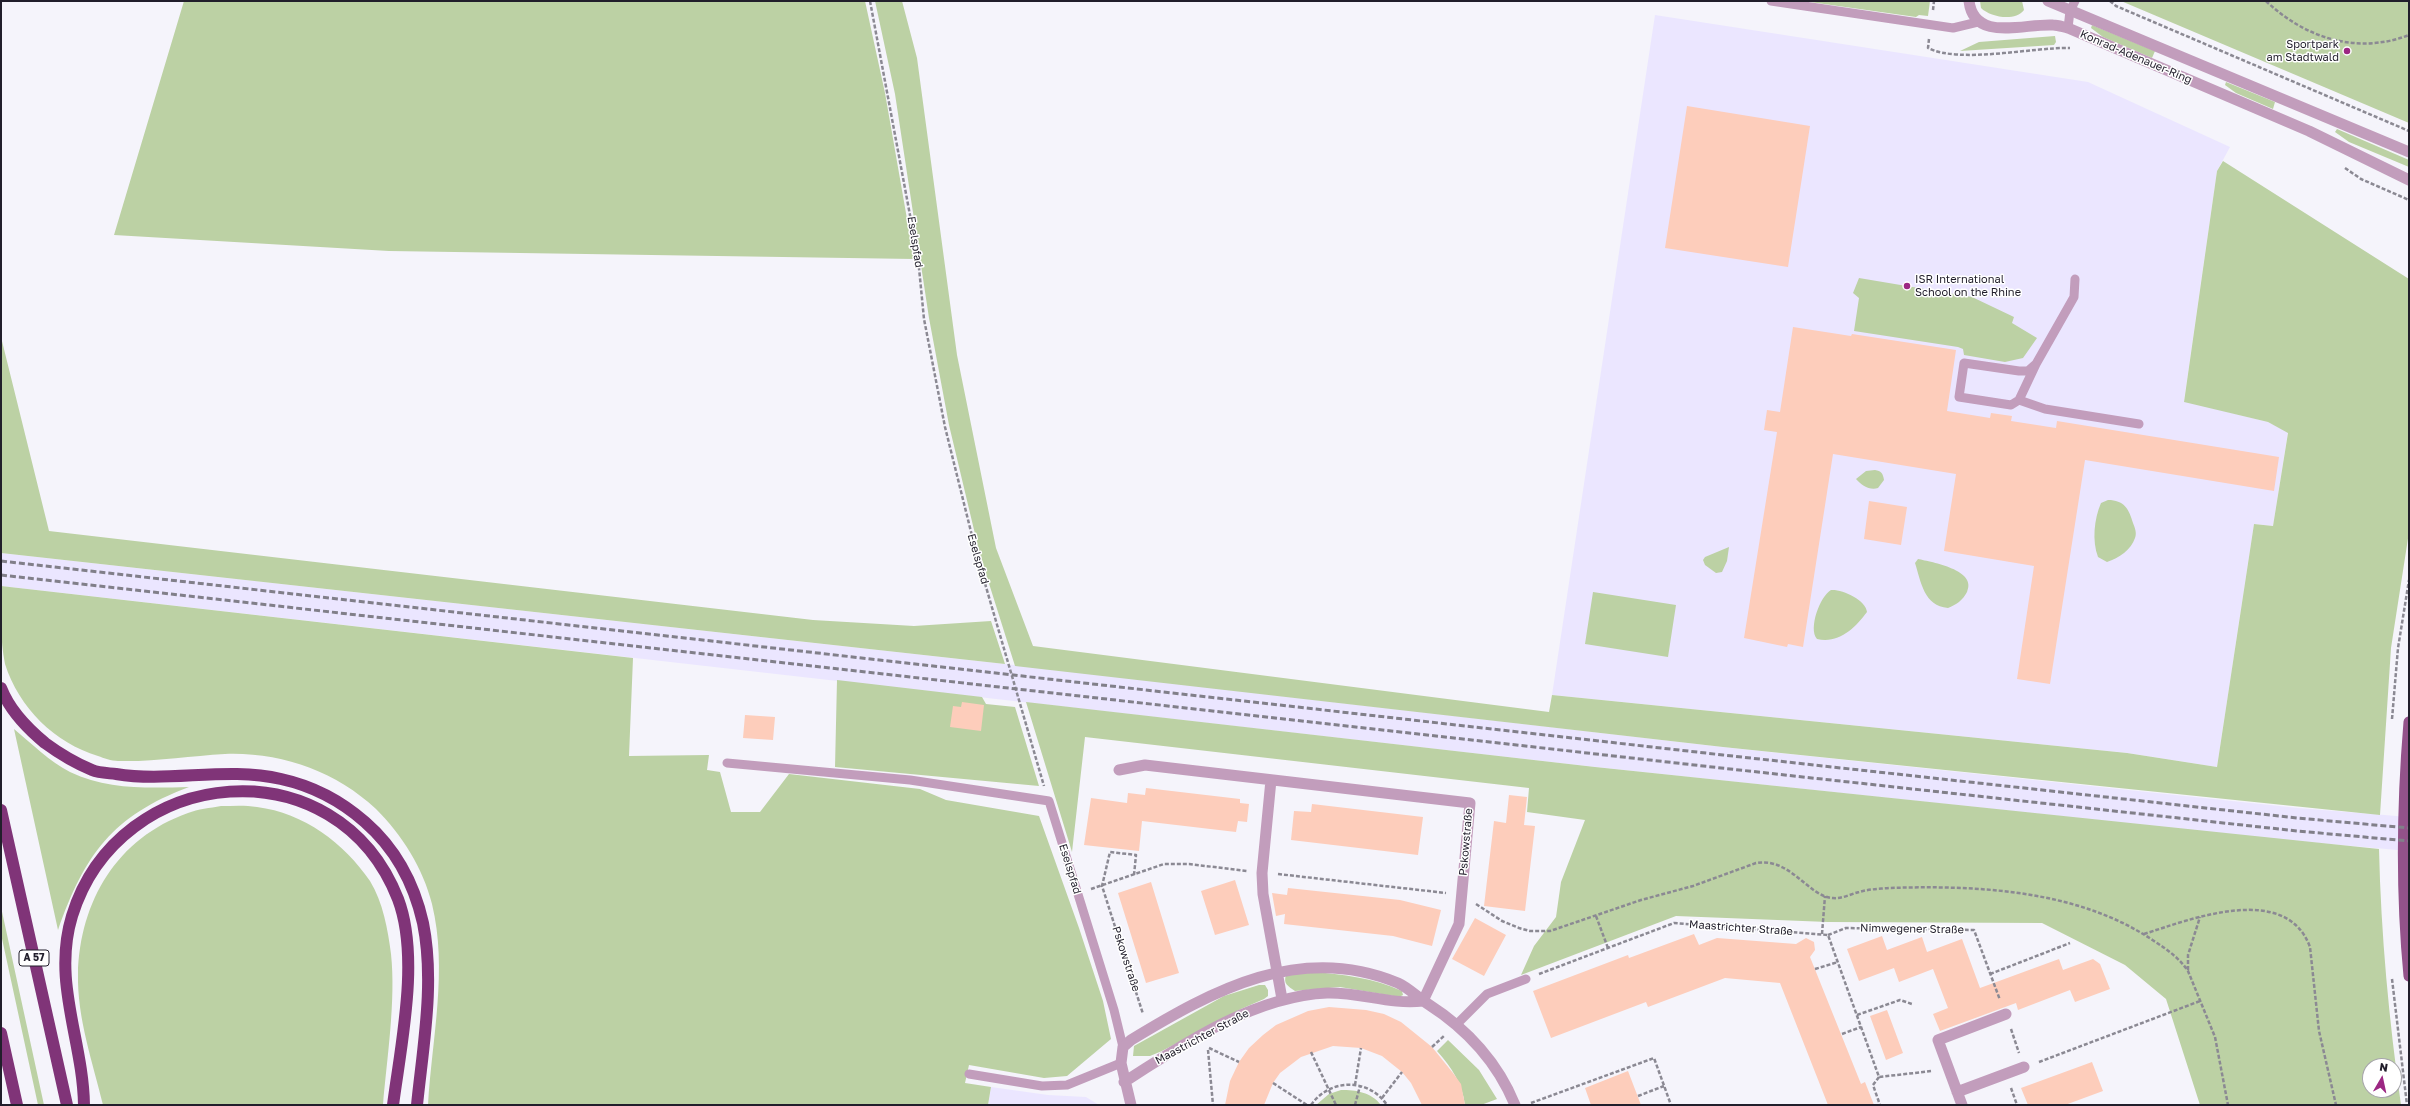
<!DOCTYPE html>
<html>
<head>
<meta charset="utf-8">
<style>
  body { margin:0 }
  #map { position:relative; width:2410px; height:1106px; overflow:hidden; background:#f5f4fb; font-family:"Golos Text",sans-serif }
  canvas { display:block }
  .frame { position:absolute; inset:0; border:2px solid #211e2b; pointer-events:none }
  .north { position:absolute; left:2362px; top:1058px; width:40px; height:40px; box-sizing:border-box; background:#fff; border:1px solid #a6a5aa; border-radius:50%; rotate:9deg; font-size:11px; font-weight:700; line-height:16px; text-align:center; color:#211e2b }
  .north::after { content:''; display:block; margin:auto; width:14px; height:18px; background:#9c2783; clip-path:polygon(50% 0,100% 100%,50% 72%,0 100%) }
</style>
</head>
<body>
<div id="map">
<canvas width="2410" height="1106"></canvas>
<div class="frame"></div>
<div class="north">N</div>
</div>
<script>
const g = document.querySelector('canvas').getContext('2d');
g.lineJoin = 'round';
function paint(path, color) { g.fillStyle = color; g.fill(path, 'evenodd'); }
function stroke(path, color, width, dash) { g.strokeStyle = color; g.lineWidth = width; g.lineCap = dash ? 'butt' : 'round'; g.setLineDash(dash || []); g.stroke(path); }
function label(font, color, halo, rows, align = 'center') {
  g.font = font + ' "Golos Text",sans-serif'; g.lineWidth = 3; g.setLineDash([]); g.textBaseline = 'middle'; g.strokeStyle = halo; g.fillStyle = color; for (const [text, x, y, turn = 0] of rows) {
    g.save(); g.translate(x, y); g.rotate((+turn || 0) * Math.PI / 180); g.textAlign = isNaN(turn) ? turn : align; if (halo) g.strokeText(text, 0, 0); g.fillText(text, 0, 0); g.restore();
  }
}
const built = new Path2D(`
  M1655,15L2088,82L2230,147L2217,171L2184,401L2268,422L2288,432L2273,526L2254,524L2217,767L2127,753L1552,695Z
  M1,553L1005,664L1723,747L2298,808L2409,817V851L2295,841L1595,767L1,586Z
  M991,1087L1048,1095L1086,1097L1099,1105H988Z`);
const green = new Path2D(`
  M184,1H865L885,93L914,259L389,251L114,235Z
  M875,1H902L917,58L957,355L996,548L1033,646L1549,712L1552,695L2127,753L2217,767L2254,524L2273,526L2288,433L2268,422L2184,402L2217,171L2223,161L2409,279V532L2391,648L2380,815L1723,747L1015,666L980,555L949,425L929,318L895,94Z
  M1803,1H1930L1928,16L1919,15L1916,17Z
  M1980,1H2022L2024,10C2015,22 1990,17 1981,8Z
  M2121,1H2409V123Z
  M2092,25L2155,51L2152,58L2103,37L2091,28Z
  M2055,36L2056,42L2054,45L1960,51L1979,42Z
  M2226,82L2275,102L2273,109L2236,93L2225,85Z
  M2337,129L2409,160V167L2349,142L2335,132Z
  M1859,278L1972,297L2014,317L2012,323L2037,338L2023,358L2005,362L1964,355L1963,349L1958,347L1854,331L1859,298L1853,293Z
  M1,337L49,531L813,620L914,626L991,621L1005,664L1,553Z
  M1875,470C1881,471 1883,473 1884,480L1878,488C1870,491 1861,485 1856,479L1866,471Z
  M2108,500C2124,500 2129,509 2133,523C2135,528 2137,533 2135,538C2131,550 2119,558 2107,562L2098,557C2092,541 2094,519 2101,503Z
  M1729,547L1727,561L1722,572L1716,573L1705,565L1703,560L1705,557Z
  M1918,559C1932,562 1978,570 1967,592C1963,600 1956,605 1948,608C1924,606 1921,582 1915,563Z
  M1,586L633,658L629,756L709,755L707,770L720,772L731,812H760L789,774L920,789L946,800L1039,816L1079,928L1103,1001L1111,1039L1067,1076L1044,1078L969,1065L965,1083L991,1087L988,1105H428C432,1038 448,970 432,904C423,868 402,835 376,809C335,771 281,752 225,754C189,756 154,762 118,761C111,761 104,758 98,756C55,743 19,708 5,664C0,639 1,612 1,586Z
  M1831,590C1842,589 1866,600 1867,612C1855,628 1839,644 1817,639C1808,629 1820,596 1831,590Z
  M1593,592L1676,605L1668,657L1585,644Z
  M837,680L982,697L986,704L1015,707L1039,786L835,767Z
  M1026,702L1595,767L2379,849C2381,935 2389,1020 2401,1105H2200L2166,999L2125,965L2042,923L1828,922L1676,916L1521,975L1534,946L1556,917L1561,882L1585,820L1527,812L1529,788L1085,737L1072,852ZM2370,1066H2394V1090H2370Z
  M14,729C31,743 50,762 70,772C108,790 148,788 189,787C112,816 85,854 58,930Z
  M221,806C233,806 245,805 257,807C304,813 344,843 370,881C383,902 388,930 391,954C396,1000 387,1058 383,1105H103C93,1063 77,1018 78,974C80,901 117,838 188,813C198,809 210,808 221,806Z
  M1,907L44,1105H38L1,934Z
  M1311,972C1343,974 1373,978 1402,991L1403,995L1399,997L1340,987L1295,991C1288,986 1283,984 1286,975Z
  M1259,985H1265L1268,990V996L1264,999L1241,1009L1162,1051L1150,1056H1133L1134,1046L1224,996Z
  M1448,1040L1479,1070L1497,1099L1481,1105H1465C1462,1083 1452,1068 1437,1051Z
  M1341,1090C1356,1090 1371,1092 1381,1105H1316L1329,1094Z`);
const building = new Path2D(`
  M1687,106L1810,126L1788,267L1665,248Z
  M1793,327L1851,336L1852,334L1956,350L1947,411L1990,418L1991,413L2012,416L2011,421L2056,428L2057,421L2279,457L2274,491L2085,460L2050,684L2017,679L2034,566L1944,551L1956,474L1833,454L1803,647L1788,644L1787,647L1744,638L1777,432L1764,430L1767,410L1780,412Z
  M1869,501L1907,507L1901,545L1864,539Z
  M962,702L984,705L981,731L950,727L953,706L961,707Z
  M745,715L775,717L773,740L743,738Z
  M1146,788L1240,799V803L1249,804L1247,822L1238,821L1236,832L1142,821L1139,851L1084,845L1091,798L1127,803L1128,793L1145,795Z
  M1509,795L1527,797L1524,825L1535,826L1525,911L1484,906L1494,821L1506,823Z
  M1312,804L1423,817L1418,855L1291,840L1294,811L1311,812Z
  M1235,880L1249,925L1215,935L1201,891Z
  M1151,882L1179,973L1146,983L1118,893Z
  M1288,888L1400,900L1441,910L1432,946L1393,936L1284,924L1285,914L1276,916L1272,893L1287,895Z
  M1475,918L1506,935L1484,976L1452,959Z
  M1694,934L1699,945L1717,938L1796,944L1806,938L1814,942L1815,950L1810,957L1861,1084L1865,1082L1874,1105H1828L1780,983L1725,978L1648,1007L1646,1002L1551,1038L1533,991L1628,955L1629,958Z
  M1882,936L1887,950L1922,937L1927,952L1962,939L1980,988L2059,959L2063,970L2093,959L2100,964L2110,989L2075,1002L2070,990L2018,1010L2016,1003L1940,1031L1933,1014L1948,1008L1933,969L1899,982L1894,968L1859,981L1847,949Z
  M1329,1007L1366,1010L1384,1014L1401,1022L1432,1047L1453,1073L1461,1084L1465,1105H1422L1411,1083L1402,1072L1382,1056L1361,1048L1333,1046L1301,1057L1280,1073L1273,1083L1264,1105H1225L1230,1081L1239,1062L1249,1048L1263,1035L1276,1025L1308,1011Z
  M1887,1010L1903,1053L1886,1060L1870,1016Z
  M2092,1062L2103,1091L2065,1105H2028L2021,1088Z
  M1628,1071L1641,1105H1591L1585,1088Z`);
const path = new Path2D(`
  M870,1L918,258L924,319L945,427L977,556L1044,786
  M2110,1L2116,6L2409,131
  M2266,1C2305,38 2357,55 2409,35
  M1933,10L1934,1
  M1929,39L1928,48C1959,64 2034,47 2070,48
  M2345,168L2361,179L2409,200
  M2392,719L2398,648L2409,580
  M1278,874L1446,893
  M1134,875L1136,855L1110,852L1102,886L1143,1014
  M1091,889L1164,864H1189L1247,871
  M1476,904L1502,921L1519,928L1530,931H1550L1641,900L1693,886L1756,863C1791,857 1808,897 1833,898C1842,899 1851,894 1859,892C1869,889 1879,889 1889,888C1978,885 2079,890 2154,941C2168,950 2179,958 2188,971L2215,1037L2228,1105
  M1596,916L1608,948
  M1822,934L1825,896
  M2144,934C2191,919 2286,882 2310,947L2319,1031L2336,1105
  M1828,935L1846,928L1974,930L2000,1000
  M1815,969L1838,962
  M2188,970V955L2200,917
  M1539,974L1674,923L1828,935L1879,1077L1932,1071
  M1990,974L2070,943
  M2392,979L2407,1105
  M1857,1015L1900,1000L1912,1004
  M2011,1029L2019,1053
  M1842,1034L1861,1027
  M1432,1047L1445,1035
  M1209,1048L1239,1062
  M1208,1050L1213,1105
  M1311,1052L1336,1105
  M2039,1062L2200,1001
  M1879,1077L1873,1085L1880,1105
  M1273,1083L1307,1105
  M1355,1085L1361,1048
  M2011,1088L2017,1105
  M1638,1096L1664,1086
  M1382,1098L1402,1072
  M1531,1103L1654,1058L1671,1105
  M1311,1105C1329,1079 1368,1077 1387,1105
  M1355,1105L1360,1086`);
const service = new Path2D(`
  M1771,1L1953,28L1978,22
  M2068,28L2070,11L2075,1
  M2036,364L2019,400L2011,405L1959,397L1964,363L2019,371H2028L2036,364L2074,297L2075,279
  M2019,400L2045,409L2139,424
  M727,763L910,780L1049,801L1114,1010L1123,1047
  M1457,1024L1487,994L1526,979
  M969,1074L1042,1086L1067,1085L1121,1063`);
const minor = new Path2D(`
  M1969,1C1974,43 2025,23 2053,25C2058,25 2063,27 2068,28L2309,131L2409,180
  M2048,1L2409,152
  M1119,770L1145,765L1470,803L1459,924L1423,1001
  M1271,780L1262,873L1263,894L1282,999
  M1124,1082C1183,1044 1255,996 1327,993C1360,992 1390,1005 1423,1001
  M1957,1092L2024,1067
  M1131,1105L1121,1063L1123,1047L1131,1040C1213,990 1301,942 1398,983C1409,988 1417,997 1428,1004C1467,1029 1497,1061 1515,1105
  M1962,1105L1938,1040L2006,1014`);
const primary = new Path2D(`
  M2409,722C2402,806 2401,892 2409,976`);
const motorway = new Path2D(`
  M1,688C9,709 28,729 45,743C60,754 75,763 92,770C99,773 108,773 116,774C170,783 227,766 281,779C313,786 340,800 365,822C396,849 414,883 423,923C435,982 423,1046 417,1105
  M1,810L67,1105
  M1,1033L17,1105
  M84,1105C83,1040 52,982 72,916C119,763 337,743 398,899C420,957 401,1044 393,1105`);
const rail = new Path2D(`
  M1,561L1723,755L2297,818L2409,828
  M1,575L1721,768L2297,831L2409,841`);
const markers = [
  [2347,51,4,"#9c2783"],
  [1907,286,4,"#9c2783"]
];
const shields = [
  [34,958,30]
];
const shieldNames = [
  ["A 57",34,958]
];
const poiNames = [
  ["Sportpark",2339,45],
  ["am Stadtwald",2339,58],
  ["ISR International",1915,280,"left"],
  ["School on the Rhine",1915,293,"left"]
];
const streetNames = [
  ["Konrad-Adenauer-Ring",2136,57,23],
  ["Eselspfad",915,242,81],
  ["Eselspfad",978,559,74],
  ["Pskowstraße",1466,842,-85],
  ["Eselspfad",1070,869,73],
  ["Maastrichter Straße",1741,928,4],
  ["Nimwegener Straße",1912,929,1],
  ["Pskowstraße",1126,959,72],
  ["Maastrichter Straße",1202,1037,-28]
];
paint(built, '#ebe6ff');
paint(green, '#bcd1a4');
paint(building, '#fdcdbb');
stroke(path, '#8b8993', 2.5, [4, 2]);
stroke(service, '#c29dbc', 9);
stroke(minor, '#c29dbc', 11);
stroke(primary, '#93528a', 11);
stroke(motorway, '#803478', 12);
stroke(rail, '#817f89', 3, [6, 3]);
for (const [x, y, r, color] of markers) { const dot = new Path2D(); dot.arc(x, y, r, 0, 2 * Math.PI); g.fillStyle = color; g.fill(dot); stroke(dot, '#fff', 1.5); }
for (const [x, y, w] of shields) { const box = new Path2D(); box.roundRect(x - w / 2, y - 8, w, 16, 3); g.fillStyle = '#fff'; g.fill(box); stroke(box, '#211e2b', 1); }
label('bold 10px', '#211e2b', null, shieldNames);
label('11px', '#211e2b', '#fff', poiNames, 'right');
label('11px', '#211e2b', '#fff', streetNames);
</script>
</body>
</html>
